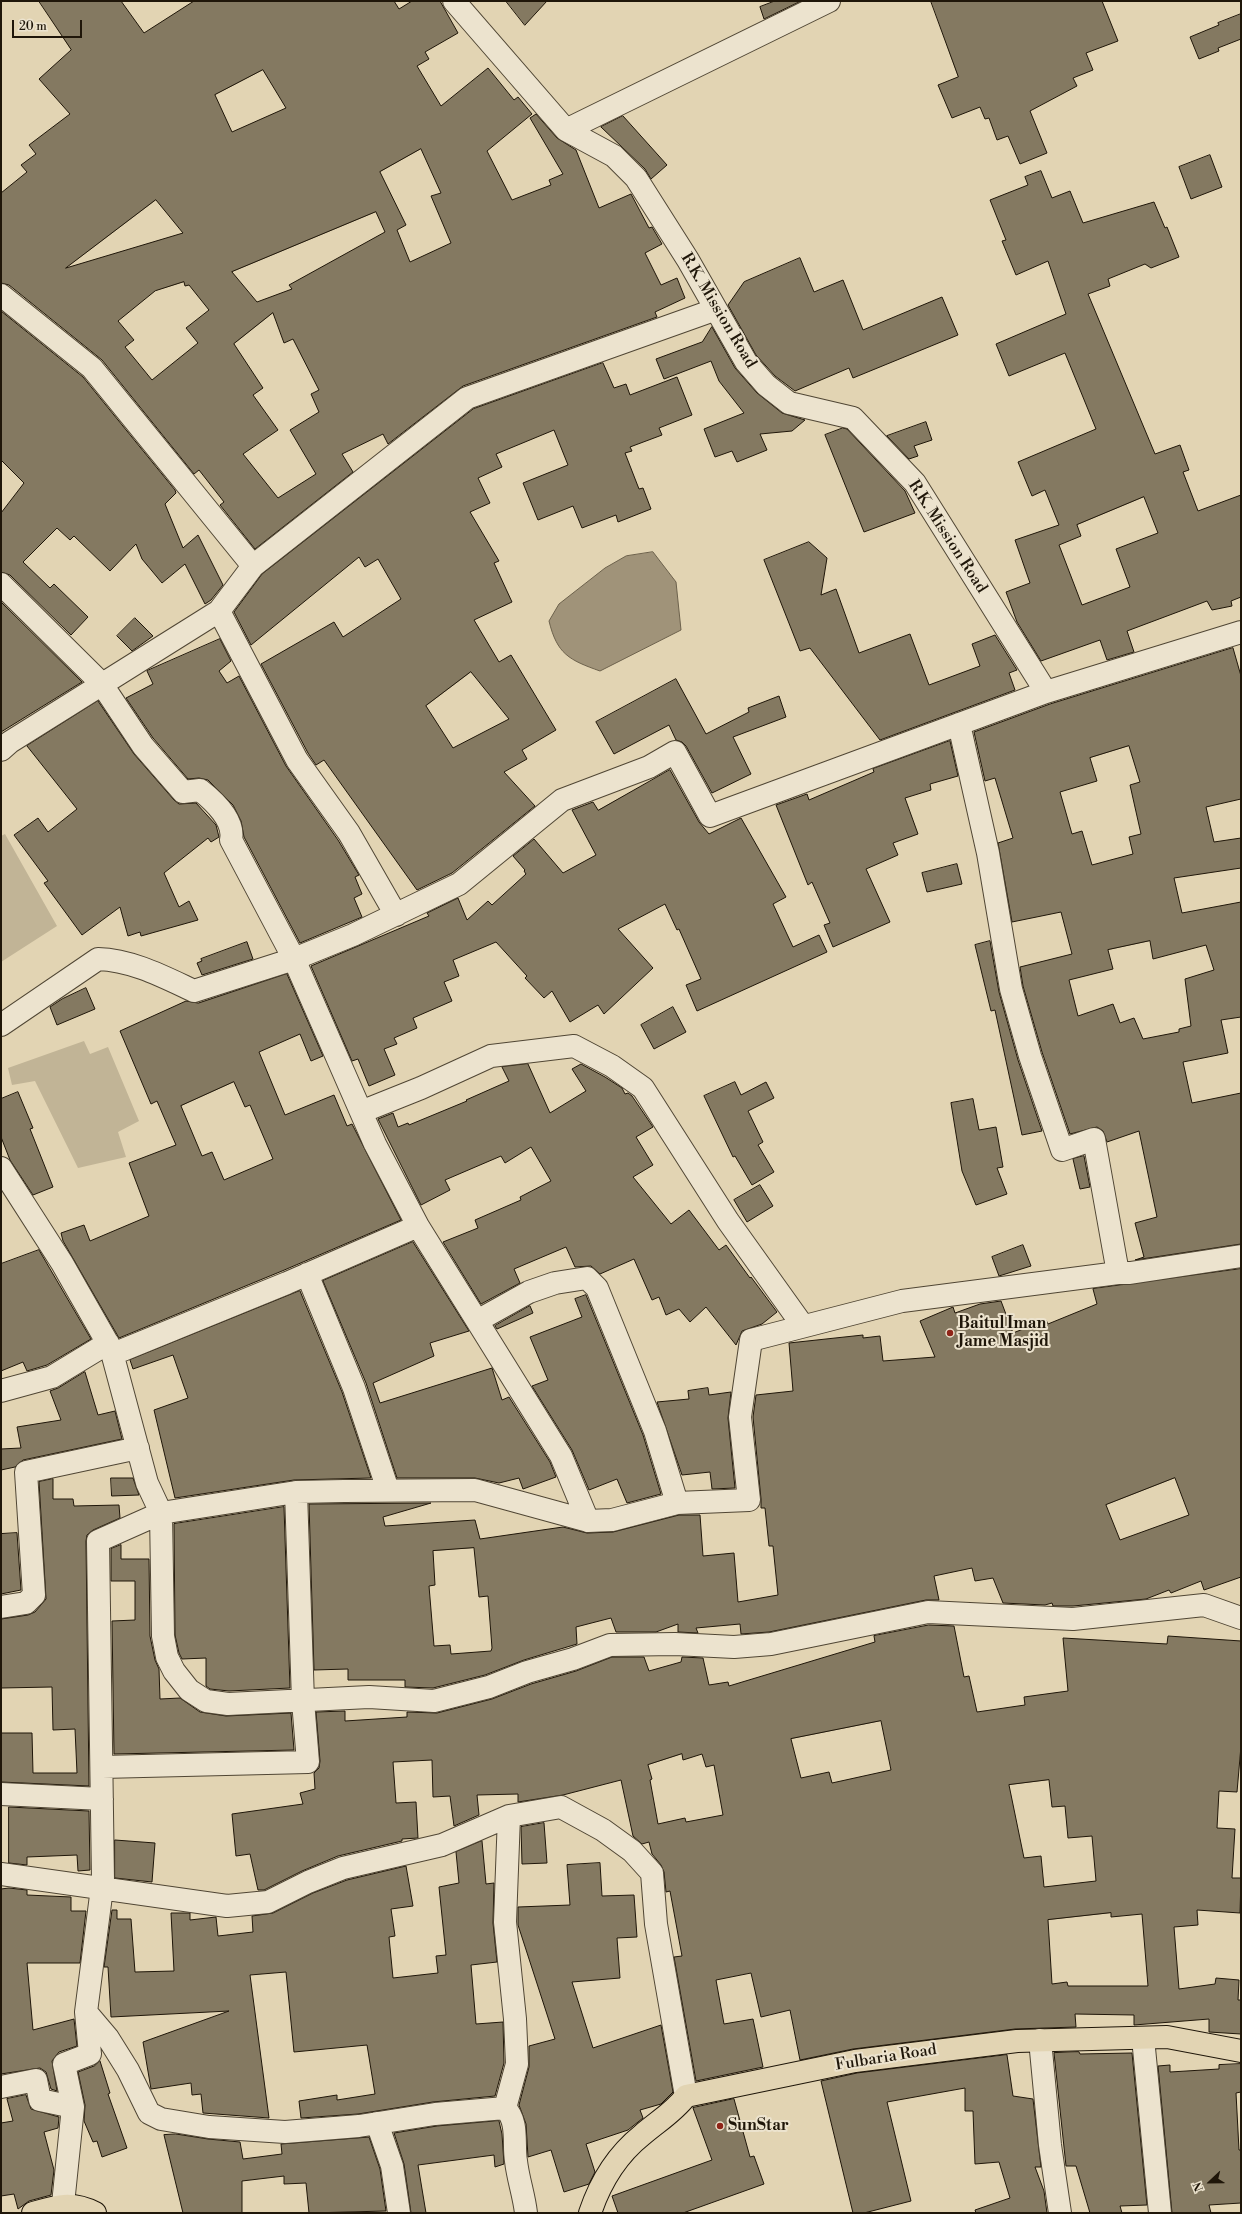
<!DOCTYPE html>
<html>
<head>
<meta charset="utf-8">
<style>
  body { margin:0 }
  #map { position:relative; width:1242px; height:2214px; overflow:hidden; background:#e2d4b3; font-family:"Libre Bodoni",serif }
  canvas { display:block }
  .frame { position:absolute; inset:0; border:2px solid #1f1609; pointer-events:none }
  .north { position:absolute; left:1190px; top:2162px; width:40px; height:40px; -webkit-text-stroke:3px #ece3ce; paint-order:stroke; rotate:248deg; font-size:11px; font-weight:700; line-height:16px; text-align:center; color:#1f1609 }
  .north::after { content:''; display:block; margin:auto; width:14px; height:18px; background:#1f1609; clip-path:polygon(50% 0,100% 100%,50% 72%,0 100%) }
  .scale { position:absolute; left:12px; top:20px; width:70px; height:18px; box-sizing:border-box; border:2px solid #1f1609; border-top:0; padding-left:5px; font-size:12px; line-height:14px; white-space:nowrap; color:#1f1609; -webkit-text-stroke:3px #ece3ce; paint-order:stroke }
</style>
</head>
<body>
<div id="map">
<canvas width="1242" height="2214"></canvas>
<div class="frame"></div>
<div class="north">N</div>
<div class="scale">20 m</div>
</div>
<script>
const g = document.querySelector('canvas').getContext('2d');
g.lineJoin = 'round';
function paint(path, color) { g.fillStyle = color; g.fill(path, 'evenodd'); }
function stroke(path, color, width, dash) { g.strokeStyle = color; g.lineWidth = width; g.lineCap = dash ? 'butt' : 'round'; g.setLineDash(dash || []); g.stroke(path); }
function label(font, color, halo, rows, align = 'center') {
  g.font = font + ' "Libre Bodoni",serif'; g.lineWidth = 4; g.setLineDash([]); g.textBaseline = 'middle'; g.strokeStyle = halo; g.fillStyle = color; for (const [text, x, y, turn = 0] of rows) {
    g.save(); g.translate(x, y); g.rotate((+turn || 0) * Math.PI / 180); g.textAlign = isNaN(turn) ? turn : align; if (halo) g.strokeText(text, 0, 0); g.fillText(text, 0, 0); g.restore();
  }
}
const green = new Path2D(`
  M5,834L57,926L1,962V836Z
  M84,1041L90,1054L108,1047L139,1121L118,1132L126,1157L78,1168L35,1081L12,1085L8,1068Z`);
const water = new Path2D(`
  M653,552L676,582L681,630L600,671C569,660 557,654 549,621L559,604L605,568L626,556Z`);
const building = new Path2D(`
  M39,1H121L144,33L194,1H394L399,9L412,1H440L458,33L425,52L429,59L417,66L441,106L488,68L514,100L518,97L532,114L487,151L512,200L551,185L549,180L563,174L530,118L536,114L557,138L576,150L599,208L631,194L649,228L652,227L662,244L645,253L661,285L677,278L685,298L655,312L657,317L463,386L388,444L383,434L342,454L353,472L255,549L220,505L224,502L199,470L194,474L102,360L9,285L1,283V193L27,172L21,165L36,154L29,145L70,114L39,79L71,50ZM263,70L286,108L232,132L215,95ZM421,149L441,193L431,196L451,243L410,262L397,230L406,225L380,172ZM156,200L183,233L66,268ZM376,212L385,232L289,285L292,289L257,302L232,272ZM184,282L185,286L189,285L209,310L186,328L198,343L152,380L125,347L134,340L118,321L155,291ZM273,313L284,343L293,339L319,390L311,394L319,412L290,430L316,474L278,498L243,454L278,430L253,395L263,388L234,344Z
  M506,1H547L525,25Z
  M775,1H801L764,19L760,7Z
  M931,1H1102L1118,41L1086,53L1093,70L1073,78L1077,86L1030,111L1047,153L1020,164L1008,136L997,140L989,118L985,119L980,107L952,118L938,85L958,77Z
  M1241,14V39L1218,48L1219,51L1199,59L1190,37L1219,25L1218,23Z
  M623,116L667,165L651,179L645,169L601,127Z
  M1210,155L1222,187L1191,199L1179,167Z
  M1041,171L1052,198L1070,191L1083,223L1154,202L1165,228L1167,227L1179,257L1151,268L1145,264L1108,279L1110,286L1088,294L1155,454L1180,445L1189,470L1183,472L1198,511L1241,495V597L1231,601L1232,606L1212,610L1207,601L1127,631L1134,652L1107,660L1100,640L1041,661L1017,622L1006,592L1030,583L1015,540L1059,525L1045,490L1032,496L1018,462L1096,429L1065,353L1009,376L996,344L1066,314L1048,261L1016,275L1002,241L1006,240L990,200L1028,185L1025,177ZM1144,497L1158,533L1116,549L1130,587L1082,605L1059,545L1081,536L1077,525Z
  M800,258L814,292L843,280L863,330L942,297L958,335L853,378L849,368L795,391L775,376L756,355L728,305L744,282Z
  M1,311L83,377L175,490L176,493L165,504L183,548L198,535L223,585L211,600L205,604L185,564L162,583L142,559L136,544L110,571L74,536L70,540L57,528L23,562L50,588L54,584L88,617L71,635L10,575L1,572V513L24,483L1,460Z
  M712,327L735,368L757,393L782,413L805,420L792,431L760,434L767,450L737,462L732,451L715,457L704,429L744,413L719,381L711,361L664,379L656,359L702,342Z
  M603,363L614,388L626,384L630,395L677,377L692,415L659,428L662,435L630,447L632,451L625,453L639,489L643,488L651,509L618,522L616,515L582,528L573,506L538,520L523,483L568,465L554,430L496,454L502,467L478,478L490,503L470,512L499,561L494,563L512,602L474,620L499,662L511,655L556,730L522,750L527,759L504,772L535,806L452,873L417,890L324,760L316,765L308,753L261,664L334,622L343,637L401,599L378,559L365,567L359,557L251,645L234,612L262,574L473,409ZM471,672L509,719L453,748L426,706Z
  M926,422L932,440L914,446L918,456L909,459L887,436Z
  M843,428L847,429L905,491L915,513L864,532L825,435Z
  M809,542L827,558L821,595L836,589L859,653L910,634L929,685L980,666L972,644L995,635L1017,670L1009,673L1015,690L880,740L810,648L800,651L764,560Z
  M1,602L82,682L1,732Z
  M135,618L153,636L132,651L117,636Z
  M220,639L231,661L219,671L227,683L239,676L286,766L338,840L359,875L355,877L362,894L354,898L362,917L300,943L244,837L241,821L233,805L208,780L199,778L188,779L153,738L126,698L153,684L147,671Z
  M1233,648L1241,676V799L1206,807L1214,842L1241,838V868L1174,878L1182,913L1241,902V1017L1221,1020L1228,1053L1183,1062L1192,1103L1241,1093V1244L1135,1260L1144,1257L1135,1223L1157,1217L1139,1131L1107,1142L1103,1131L1097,1127L1070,1134L1042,1052L1023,986L1020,967L1072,954L1061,912L1012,922L998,843L1013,838L995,778L985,781L974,732L1050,704ZM1129,746L1140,782L1130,785L1141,834L1129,837L1133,854L1092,865L1082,831L1072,834L1060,792L1097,781L1090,758ZM1150,941L1153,959L1206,945L1214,970L1185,979L1191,1026L1179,1029V1032L1143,1039L1134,1018L1120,1023L1113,1004L1078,1016L1069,980L1113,969L1108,950Z
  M676,679L706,734L749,712L748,708L779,696L786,717L733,737L751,774L712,793L686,746L682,742L676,740L669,725L614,754L596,722Z
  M98,701L134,754L174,800L179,804L196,803L216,825L219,837L211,842L208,838L164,873L179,907L189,901L198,920L141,936L140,932L128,936L120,907L82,935L44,883L48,881L14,835L38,818L48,832L77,809L27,746Z
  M950,741L958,776L930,784L931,790L905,798L918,834L893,843L898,855L866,869L890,922L833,947L824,925L830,923L812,882L808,885L776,805L807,794L809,800L874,772L873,769Z
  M670,770L699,822L709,834L741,818L786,897L773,904L793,947L819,935L827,952L697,1011L686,985L701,979L679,929L677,930L665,904L618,929L653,968L604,1014L598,1005L570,1022L552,991L544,998L525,978L527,976L496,942L453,960L459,976L444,982L452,1001L413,1018L417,1028L394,1038L397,1044L384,1049L395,1075L369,1086L358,1059L352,1061L311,966L429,916L427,913L458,898L467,920L488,901L492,905L526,874L524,871L525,870L513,856L534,839L563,873L596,855L572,810L593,802L598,810Z
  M957,864L962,884L927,892L922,873Z
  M990,941L999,992L1018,1060L1042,1131L1022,1135L995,1010L991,1011L975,945Z
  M247,942L253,959L202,975L197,963L202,961L201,959Z
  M287,974L323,1056L311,1061L300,1034L259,1052L285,1115L334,1095L347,1126L352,1124L401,1220L282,1271L119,1338L63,1241L61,1233L84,1225L90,1241L149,1216L129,1163L176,1145L157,1101L151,1104L120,1031L186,1001L198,1003ZM234,1082L245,1107L250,1105L273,1159L224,1180L212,1152L202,1156L181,1106Z
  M86,988L95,1009L57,1025L50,1007L62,999Z
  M673,1007L686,1032L654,1049L641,1025Z
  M528,1064L550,1113L586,1091L572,1069L581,1064L605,1077L622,1088L625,1094L628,1093L632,1096L653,1127L636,1137L653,1165L633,1177L671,1224L689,1210L719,1250L726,1245L750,1278L751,1277L777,1312L762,1324L742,1331L736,1345L706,1307L690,1322L679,1309L666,1315L659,1297L652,1300L634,1259L600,1274L591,1266L575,1267L566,1247L514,1269L520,1283L481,1304L443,1242L478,1228L475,1220L521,1200L520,1197L551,1181L531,1147L505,1163L501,1156L445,1180L450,1190L421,1205L378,1119L393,1113L398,1127L408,1123L409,1125L467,1101L466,1100L509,1081L502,1067Z
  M735,1082L741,1095L766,1082L774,1098L748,1111L763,1142L758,1145L774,1172L752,1185L735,1156L733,1157L704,1096Z
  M18,1092L33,1128L30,1129L53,1187L33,1195L10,1160L1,1137V1099Z
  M973,1099L979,1130L996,1127L1003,1167L997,1168L1007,1194L976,1205L962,1171L951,1103Z
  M1084,1156L1090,1187L1080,1189L1073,1159Z
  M760,1185L773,1206L747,1222L734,1200Z
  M413,1242L469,1331L430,1343L434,1356L373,1383L380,1403L492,1368L502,1400L509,1397L550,1462L556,1477L523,1489L519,1478L499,1483L475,1478H397L366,1383L323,1281Z
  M1023,1245L1031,1266L999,1276L992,1257Z
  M39,1250L91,1339L47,1365L27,1371L23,1362L1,1371V1264Z
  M1241,1269V1577L1204,1590L1201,1581L1171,1593L1169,1590L1146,1599L1073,1606H1053L1052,1603L1045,1605L1003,1603L993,1578L975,1581L972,1568L934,1576L939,1600H926L769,1632L741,1634L740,1624L696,1628L698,1633L678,1632V1624L656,1632H616L611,1618L576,1627L577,1644L524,1660L485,1675L433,1688L405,1687V1680H348V1669L314,1670L309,1504L431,1503L383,1517L385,1526L475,1520L480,1539L563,1527L587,1533L613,1532L679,1515H700L703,1556L734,1553L738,1602L778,1595L773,1546H769L765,1508H761V1499L753,1417L756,1395L793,1391L789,1343L863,1335V1338L880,1336L883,1361L935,1357L920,1321L953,1307L955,1313L980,1304L1001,1301L1013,1333L1046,1320L1048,1324L1097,1304L1093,1289ZM1175,1478L1189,1515L1120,1540L1106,1505ZM474,1548L479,1597L488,1596L492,1648L491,1651L451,1654L450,1645L434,1646L429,1586L435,1585L433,1551Z
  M300,1291L342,1392L371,1478L294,1480L175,1498L154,1410L188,1398L173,1355L133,1369L130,1360Z
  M586,1295L643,1435L661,1494L627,1503L617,1479L589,1490L572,1450L532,1386L548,1380L530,1337L582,1317L575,1299Z
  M530,1306L533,1313L497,1329L495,1326Z
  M85,1372L98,1415L115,1411L122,1439L23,1460L15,1467L1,1470V1449L21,1448L17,1427L61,1420L50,1391L58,1388Z
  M708,1388L709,1395L731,1392L728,1418L735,1488L712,1489L710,1472L682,1475L657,1402L689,1399L688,1391Z
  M111,1478H133L139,1495L112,1496Z
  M53,1479V1499H73L74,1506L119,1505L120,1518L93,1530L87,1535L86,1541L89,1786L1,1782V1733H32L33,1773H77L75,1729L53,1730L52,1687L1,1688V1619L28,1615L35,1612L46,1599L39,1482Z
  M284,1507L290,1688L229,1691L210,1689L206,1686V1658L182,1659L179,1653L175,1635L174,1524Z
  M17,1533L21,1590L1,1594V1534Z
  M121,1545V1559H149L150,1636L155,1660L159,1669L160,1699L180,1698L200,1712L226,1716L291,1713L294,1750L114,1754L112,1621L135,1620V1581H111V1549Z
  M929,1625L954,1626L964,1677L969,1676L977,1712L1025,1705L1024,1697L1068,1691L1063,1638L1167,1644L1168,1636L1241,1641V1746L1237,1792L1219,1791L1217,1828L1235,1829L1232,1878H1241L1240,1913L1197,1910L1198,1925L1174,1927L1179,1989L1215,1984L1216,1978L1239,1980L1238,2000H1241V2034L1209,2032V2019L1134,2025V2015L1075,2014L1076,2027L1015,2029L853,2049L800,2060L790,2010L761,2017L751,1973L716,1980L724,2024L753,2019L763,2067L696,2081L674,1957L682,1956L670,1891L666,1892L664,1872L661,1865L652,1854L649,1842L642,1844L633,1836L621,1780L563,1795L518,1802V1794L477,1795L479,1815L454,1826L450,1796L433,1797L432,1760L393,1762L396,1803L416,1802L418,1838L402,1839V1841L338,1856L302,1871L264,1890H258L250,1854L236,1856L232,1814L303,1804L300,1793L315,1789L314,1773L319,1768L320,1761L316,1712L345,1711V1721L407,1717V1712L437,1713L492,1699L531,1684L576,1671L612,1657H644L649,1671L681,1662L682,1657L703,1658L709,1685L728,1682L729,1686L875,1642L874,1636ZM881,1721L891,1770L832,1783L829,1772L801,1778L791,1739ZM682,1754L683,1760L702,1754L706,1767L714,1765L723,1815L686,1822L685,1818L658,1824L650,1780L652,1779L648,1765ZM1049,1780L1052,1807L1065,1806L1068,1838L1092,1836L1096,1881L1044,1887L1041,1856L1024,1858L1009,1785ZM1111,1913V1917L1142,1914L1148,1986H1068L1067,1982L1052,1984L1048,1920Z
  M9,1807L89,1811L90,1870L78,1871L77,1855L27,1857V1865L9,1863Z
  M544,1823L547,1863L522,1864L521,1827Z
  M115,1840L155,1843L152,1882L115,1878Z
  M482,1841L486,1884L494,1883L493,1923L497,1962L471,1965L476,2024L503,2022L504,2063L495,2096L433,2102L358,2114L301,2118L299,2101L337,2095V2100L375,2094L367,2045L294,2052L286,1972L250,1975L269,2118L203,2113L201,2094L192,2095L191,2083L151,2089L143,2042L229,2011L111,2017L108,1967H104L112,1910H117V1919H131L135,1972L174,1971L171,1913H190V1920L216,1917L218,1936L253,1932L252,1916L273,1913L313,1893L347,1880L406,1866L413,1906L391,1909L395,1936L389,1937L393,1978L438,1973L436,1956L446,1955L439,1887L459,1883L456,1852Z
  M600,1863L602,1896L634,1895L637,1937L617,1938L620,1978L572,1982L593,2048L661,2025L673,2092L661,2104L640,2110L643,2118L628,2130L586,2144L595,2172L589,2184L564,2192L551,2150L528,2157L526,2124L519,2105L529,2067V2046L555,2039L518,1925V1907L570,1905L567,1865Z
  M1,1889L9,1888L27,1890V1895L71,1897V1911H86L80,1963H27L33,2030L74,2019L77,2046L59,2052L52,2061L57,2091L51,2089L46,2072L40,2068L1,2074Z
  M1079,2052L1080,2054L1132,2053L1147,2205L1120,2206L1122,2213H1090L1076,2166H1066L1054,2053Z
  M1007,2055L1013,2096L1033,2099L1041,2167H1035L1044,2191L1047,2213H976L975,2210L1010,2198L999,2162L975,2164L973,2111H965V2088L887,2102L911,2201L864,2213H853L821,2081L857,2073Z
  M100,2061L110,2093L108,2094L127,2148L102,2157L97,2141L93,2142L84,2121L85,2105L78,2072L94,2066Z
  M1241,2064V2092L1236,2093L1239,2150H1241V2203L1209,2205L1211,2213H1172L1158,2066L1170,2065V2072L1219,2069V2065Z
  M26,2095L31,2109L59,2117L58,2128L44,2132L54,2170L51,2195L29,2201L18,2209L14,2194L1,2196V2123L13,2121L7,2099Z
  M734,2099L750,2157L754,2156L764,2184L683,2213H618L612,2196L712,2160L693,2108Z
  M499,2121L502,2134L504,2164L495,2167L494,2155L418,2165L426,2213H411L404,2164L394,2133L437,2126Z
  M176,2134L208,2139L240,2142L243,2159L282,2154L281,2144L369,2137L380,2169L386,2211L309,2213L306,2183L284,2184V2176L242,2181V2213H183L164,2135Z`);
const minor = new Path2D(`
  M454,1L566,130L614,156L636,178L688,260L746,362L766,385L789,403L853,418L915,483L1046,692L1241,632
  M566,130L829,1
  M1,295L92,368L253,566
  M1,584L101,683L143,746L183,792L200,790C214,801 235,821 231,840L294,959L375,1144L418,1226L561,1456L588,1521
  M219,611L297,760L349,833L396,915
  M959,724L988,853L1011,989L1030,1056L1062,1150L1094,1139L1118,1273
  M1,750L10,742L219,611L253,566L467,398L714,310
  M1,1025L98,959C132,960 164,977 194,991L294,959L353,935L459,884L562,800L649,767L675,752L710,816L1046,692
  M361,1112L421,1088L491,1056L574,1046L612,1066L643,1088L728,1221L803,1326
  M1,1168L62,1263L111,1349L147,1483L161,1513L296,1492L344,1491L475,1490L588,1521L612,1520L677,1503L749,1500L740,1417L751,1340L902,1301L1118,1273H1130L1241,1256
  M307,1274L354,1388L388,1490
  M477,1321L529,1292L555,1283L587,1278L597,1288L655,1431L677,1503
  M113,1354L287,1283L418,1226
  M1,1391L52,1377L108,1343
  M1,1607L26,1603L34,1595L26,1472L138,1448
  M102,1767L308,1762L303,1701L296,1492
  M1,1794L102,1799
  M1,1874L227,1906L268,1902L308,1882L343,1868L442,1845L509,1816L561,1807L603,1830L632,1851L652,1873L656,1924L686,2096
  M86,2012L108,2038L128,2070L149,2113L161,2119L209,2127L285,2132L359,2126L435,2114L505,2108C519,2122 513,2144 516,2161C518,2179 524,2195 526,2213
  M1143,2038L1160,2213
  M1040,2040L1050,2145L1060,2213
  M1,2087L36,2080L40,2100L73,2107
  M505,2108L517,2064L515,2019L505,1922L509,1816
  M377,2123L392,2166L399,2213
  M63,2204L73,2107L64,2064L90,2054L86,2012L103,1880L98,1541L161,1513L163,1636L167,1657L174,1671L189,1690L206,1701L228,1704L369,1697L434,1701L489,1687L527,1672L573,1659L610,1645L675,1644L734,1647L771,1644L928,1612L1073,1619L1204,1605L1241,1618`);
const major = new Path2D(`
  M33,2213C56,2206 72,2201 95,2213
  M590,2213C600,2183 617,2155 642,2135C657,2122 674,2112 686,2096L855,2061L1017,2041L1167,2037L1241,2051`);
const markers = [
  [950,1333,4,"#8f2418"],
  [720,2126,4,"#8f2418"]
];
const streetNames = [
  ["R.K. Mission Road",718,311,59],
  ["R.K. Mission Road",947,537,57],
  ["Fulbaria Road",886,2058,-9]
];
const poiNames = [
  ["Baitul Iman",958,1324],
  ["Jame Masjid",958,1342],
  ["SunStar",728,2126]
];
paint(green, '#c1b496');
paint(water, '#a09379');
stroke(water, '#6c614c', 1);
paint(building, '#847961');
stroke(building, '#1f1609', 1);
stroke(minor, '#504634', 24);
stroke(major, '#1f1609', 24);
stroke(minor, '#ece3ce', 22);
stroke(major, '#e2d4b3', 22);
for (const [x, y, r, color] of markers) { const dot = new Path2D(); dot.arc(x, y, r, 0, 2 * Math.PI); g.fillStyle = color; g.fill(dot); stroke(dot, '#ece3ce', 1.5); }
label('16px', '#1f1609', '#ece3ce', streetNames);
label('bold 16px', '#1f1609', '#ece3ce', poiNames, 'left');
</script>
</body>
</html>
